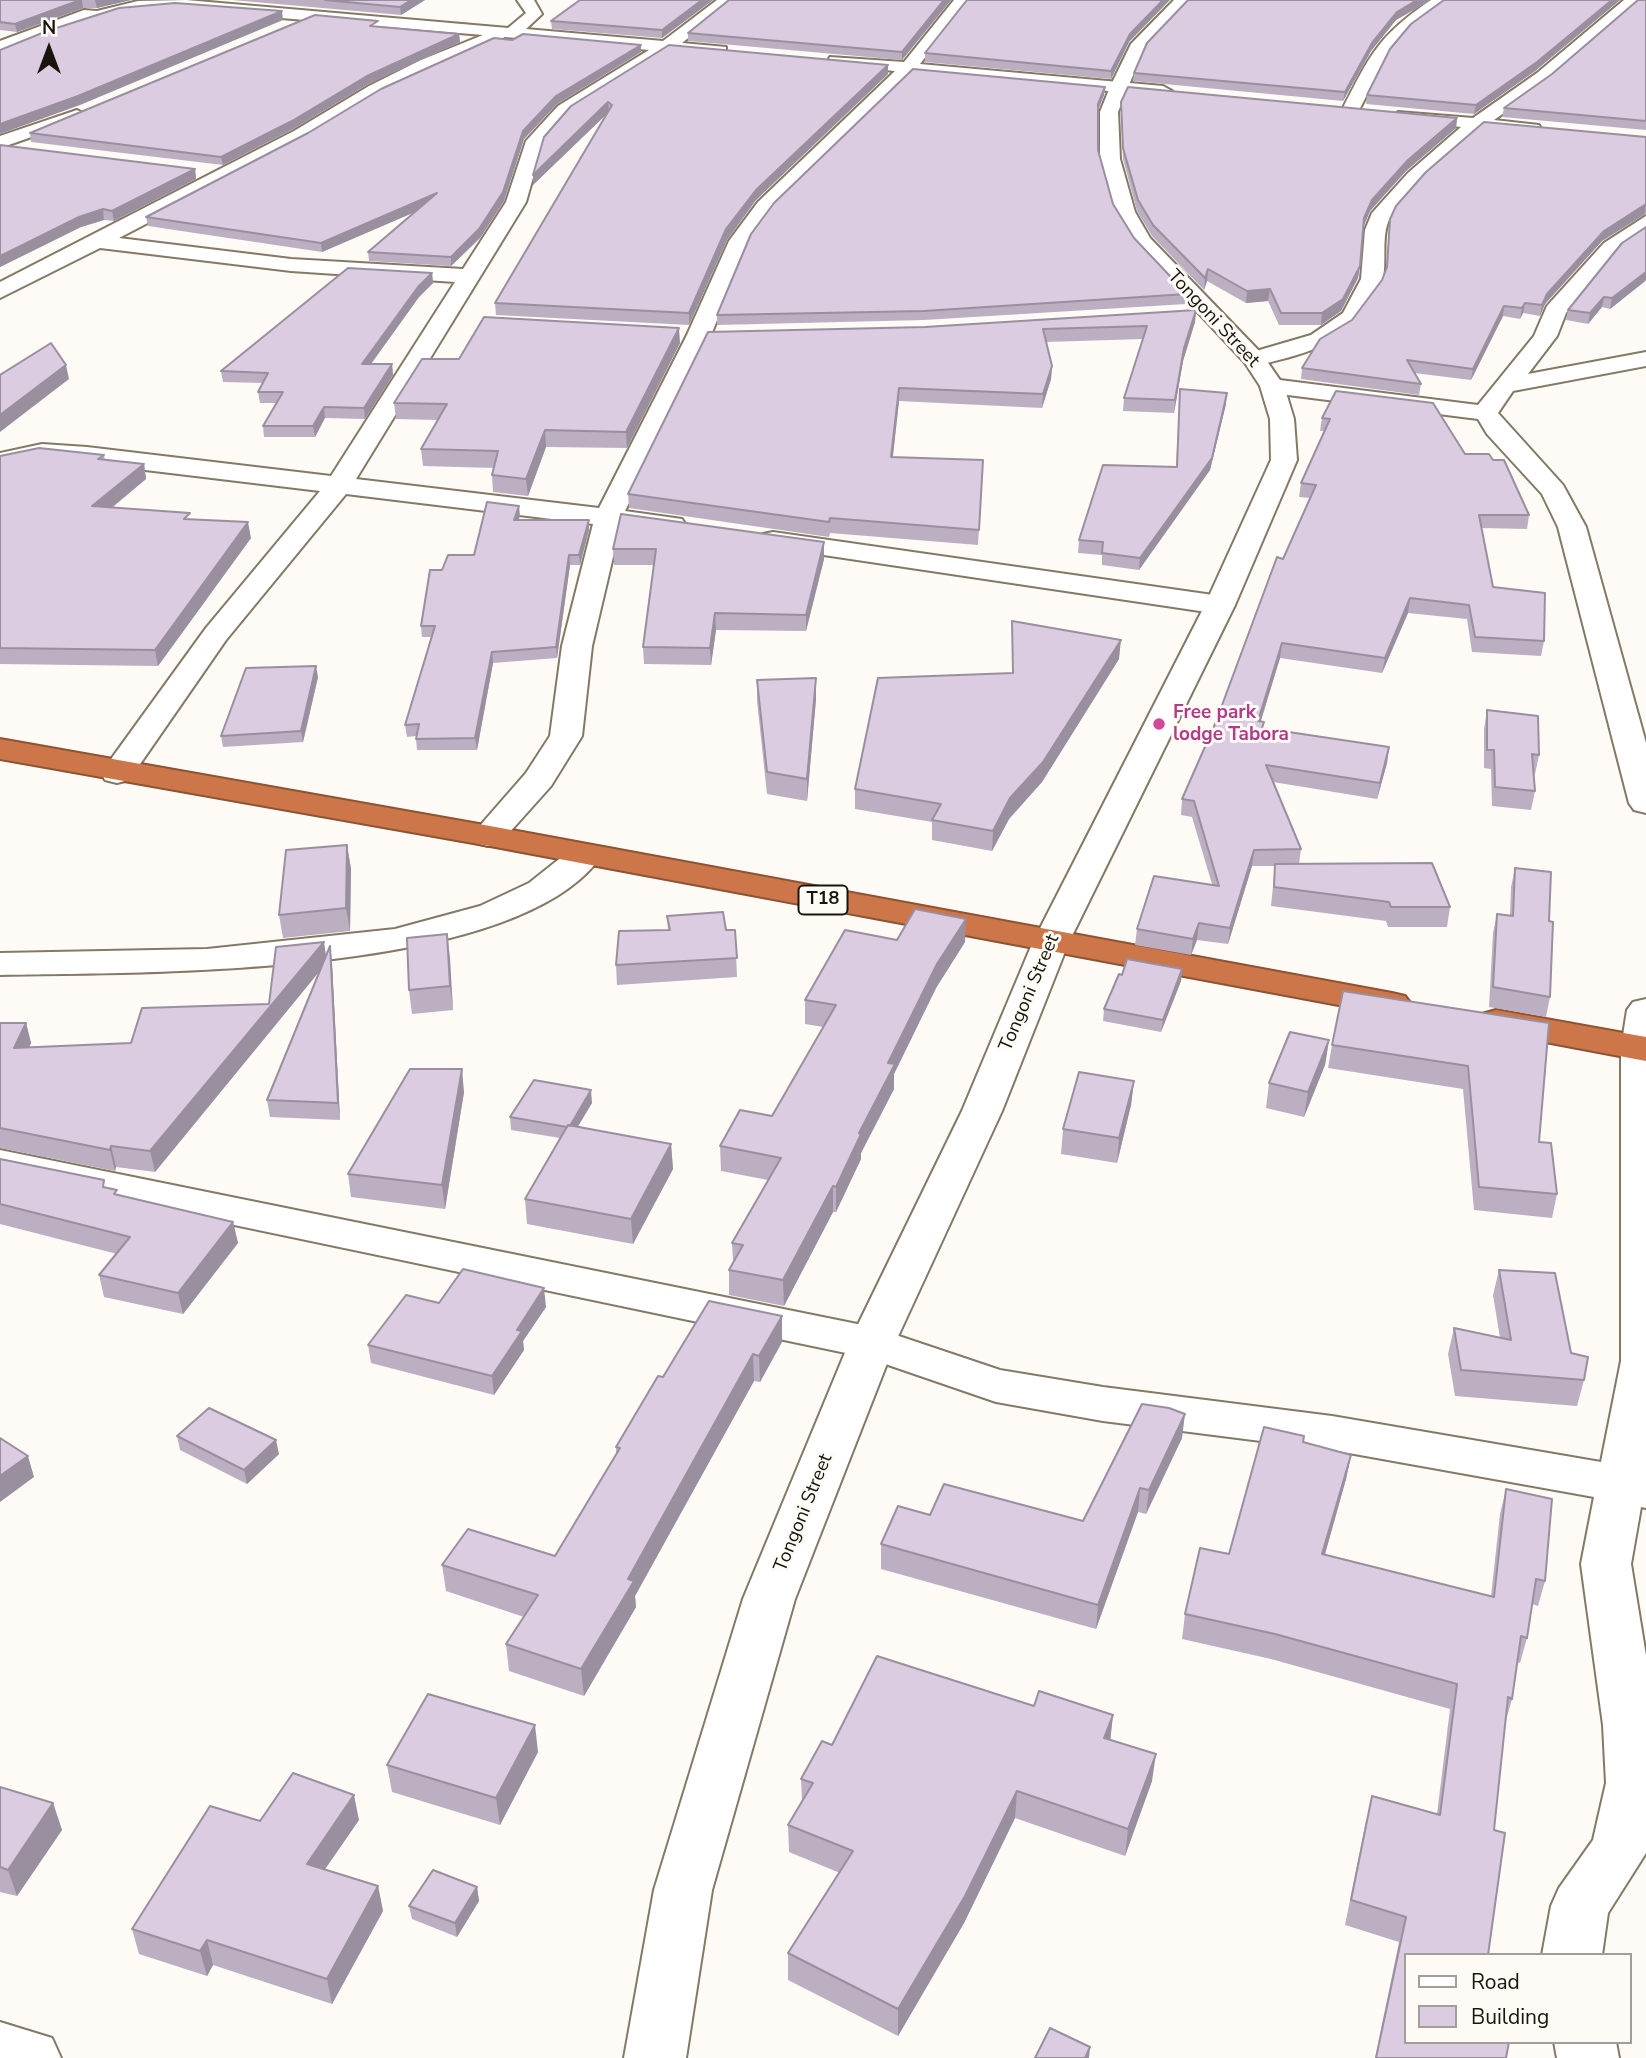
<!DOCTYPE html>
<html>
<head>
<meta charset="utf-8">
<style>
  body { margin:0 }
  #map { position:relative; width:1646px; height:2058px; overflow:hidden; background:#fefbf7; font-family:"Nunito Sans",sans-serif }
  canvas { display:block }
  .legend { position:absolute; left:1404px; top:1953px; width:228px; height:91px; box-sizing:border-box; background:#fefbf7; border:2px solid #a29f99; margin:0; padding:9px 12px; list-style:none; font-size:21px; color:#19150d }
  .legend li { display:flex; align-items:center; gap:14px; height:35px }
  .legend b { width:35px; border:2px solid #a29f99 }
  .north { position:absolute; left:14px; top:14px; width:70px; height:70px; -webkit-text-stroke:5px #fefbf7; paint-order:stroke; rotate:0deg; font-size:19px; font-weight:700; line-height:28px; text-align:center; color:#19150d }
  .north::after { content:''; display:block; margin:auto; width:24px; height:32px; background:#19150d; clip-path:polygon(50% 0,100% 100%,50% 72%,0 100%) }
</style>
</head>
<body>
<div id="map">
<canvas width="1646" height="2058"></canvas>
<ul class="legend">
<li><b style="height:9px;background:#fff"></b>Road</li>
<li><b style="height:19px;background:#dbcce1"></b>Building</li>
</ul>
<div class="north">N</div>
</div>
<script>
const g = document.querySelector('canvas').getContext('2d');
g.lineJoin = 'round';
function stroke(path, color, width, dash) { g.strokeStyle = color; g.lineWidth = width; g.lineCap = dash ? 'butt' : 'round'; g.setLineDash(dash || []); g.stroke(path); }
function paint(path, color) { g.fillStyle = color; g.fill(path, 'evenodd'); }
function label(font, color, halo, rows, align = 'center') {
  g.font = font + ' "Nunito Sans",sans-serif'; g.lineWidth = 6; g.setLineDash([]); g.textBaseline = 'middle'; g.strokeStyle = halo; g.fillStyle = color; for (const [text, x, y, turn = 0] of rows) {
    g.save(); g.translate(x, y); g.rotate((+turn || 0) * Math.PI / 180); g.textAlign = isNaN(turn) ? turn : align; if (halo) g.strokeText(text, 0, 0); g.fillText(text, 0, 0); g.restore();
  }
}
const street = new Path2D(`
  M186,0L508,28L526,13L517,0H534L542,14L526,29L663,41L717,0H735L682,43L726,47V55L669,52L570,114L542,146L526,202L356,479L599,508L687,335L729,241L758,202L895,71L836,66L830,65L828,61L830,57L904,62L954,0H970L920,64L1163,86L1172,91L1163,96L912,73L772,210L749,242L711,335L625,511L682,519L686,525L682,531L672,533L620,527L592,646L582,736L551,786L500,843L488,846L476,843L471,836L526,773L550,736L562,646L593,524L346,494L226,640L129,780L117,783L105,780L101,773L206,628L320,491L87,463L42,460L0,469V453L42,444L87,447L331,476L455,282L291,271L100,248L0,298V282L294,131L369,86L421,60L483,35L186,10L138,11L64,28L0,52V41L84,10L97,11L138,1ZM505,37L649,50L558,106L526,141L506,202L463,269L291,259L119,238L308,139L381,94Z
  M1431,0H1449L1408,30L1387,56L1357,114H1345L1342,110C1370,55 1378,36 1431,0Z
  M1624,0H1641L1549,81L1494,120L1539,125L1541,129L1539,133L1481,129C1451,155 1413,181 1392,214C1380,233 1387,257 1383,278C1381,286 1375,294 1371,301C1347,346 1300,355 1254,366L1246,364L1242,359L1246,354L1311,335L1343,313L1361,279L1365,230L1372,213L1408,173L1461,127L1404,121L1395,116L1398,112L1473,118L1537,73Z
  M77,110L86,115L83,119L0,148V136Z
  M1646,216V232L1618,251L1566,313L1557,336L1528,374L1646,352V366L1513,391L1498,413L1563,485L1586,527L1646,743V813L1634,810L1629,803L1558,527L1542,494L1487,434L1478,419L1272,393L1263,391L1260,386L1263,381L1272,379L1478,405L1534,336L1547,306L1604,243Z
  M773,532L1220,596L1230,599L1235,605L1230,611L1220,614L763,546L759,540L763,534Z
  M585,845L597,848L602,855C517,979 141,972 0,975V953L207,949L395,929L480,906L529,883L573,848Z
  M1646,999V1508L1641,1507L1631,1564L1646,1656V1853L1608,1913L1602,1955H1542L1551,1906L1559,1888L1593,1840L1606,1783L1603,1725L1581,1564L1594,1497L1332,1450L1103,1421L996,1402L865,1357L0,1176V1150L872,1327L1000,1370L1103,1387L1332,1416L1601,1462L1621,1361V1048L1627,1010L1633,1002Z
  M0,2022L52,2038L61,2058H0Z
  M1554,2042H1616L1619,2058H1557Z`);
const secondary = new Path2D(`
  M1174,0H1191L1144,50L1128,87L1118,112L1120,159L1135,212L1150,238L1262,354L1284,386L1294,419L1297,460L1235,605L1068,944L1002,1111L895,1343L795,1599L712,1890L686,2058H624L654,1890L743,1599L849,1343L962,1111L1032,944L1205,605L1271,460L1270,419L1260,386L1245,363L1135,245L1115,212L1100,159V112L1110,87L1131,44Z`);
const highway = new Path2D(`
  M0,739L490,826L1392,993L1405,996L1411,1004L1405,1012L1392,1015L490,846L0,759Z
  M1496,1010L1646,1037V1061L1482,1030L1477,1022L1482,1014Z`);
const wall = new Path2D(`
  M0,0H131L97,8H83L17,32L0,30Z
  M232,0H425L401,15Z
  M713,0L662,38L552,29L551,21Z
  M729,0H951L902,60L688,41V33Z
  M1188,0H1431L1396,20L1371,51L1343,101L1133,81L1134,73Z
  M1444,0H1620L1535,71L1474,114L1366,104L1367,95Z
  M1646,0V130L1502,117L1504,108L1552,74Z
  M378,26L459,34L460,42L368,84L293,129L223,165L31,142L30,133Z
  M512,40L641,45V52L557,104L524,139L504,201L480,238L451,266L369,261L368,252L415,212L322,252L148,226L146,217Z
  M1129,42L1111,79L925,62V53Z
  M888,65V74L756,200L727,240L689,325L496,315L495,303L608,112L533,185L571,106Z
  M1105,87L1104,95L1098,111V150L1113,204L1134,238L1187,294L1186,304L924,320L717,325V315Z
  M1121,102L1457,118L1456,128L1406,171L1370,211L1363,228L1358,278L1341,311L1321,325H1279L1268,301L1246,303L1207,281L1204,290L1152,236L1137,211L1123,159L1121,112Z
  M1646,137V215L1645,214L1602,241L1545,304L1540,316L1523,313L1520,319L1503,316L1471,380L1414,373L1421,384L1419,395L1301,379L1302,368L1352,320L1382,280L1386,270L1390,219Z
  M0,145L195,169L196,179L114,221L104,220L81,227L0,267Z
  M1646,227V280L1644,282L1610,309L1602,307L1588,324L1566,320L1568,310Z
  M432,273L433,283L419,297L371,364H392L393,375L365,419L325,418L315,437H264L263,426L276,403H260L258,392L263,383L223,382L221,371Z
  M1196,310L1195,322L1183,361L1174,413L1123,411L1124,398L1143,339L1046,342L1052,366L1051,379L1042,408L899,401L893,457L983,460L978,545L830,533L829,537L629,508L628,494L925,327Z
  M680,343L627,448L546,447L528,496L493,492L492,475L494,468L423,466L421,449L438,420L396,419L394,403L459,359Z
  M1180,389L1226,404L1210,470L1139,570L1102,565V555L1078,553L1079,540L1176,467Z
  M1336,391L1465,454L1529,515L1527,529L1481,528L1493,587L1544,641L1541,656L1472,652L1467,619L1408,613L1382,673L1280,658L1261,721L1263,728L1389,747L1387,763L1377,799L1273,782L1301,849L1299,864L1450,907L1447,927H1388L1386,921L1271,906L1275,866H1252L1228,944L1197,940L1191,955L1135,945L1137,929L1212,884L1192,817L1181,815L1182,799L1215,724L1283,559L1310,498L1299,497L1301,483L1324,431H1320L1322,418Z
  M104,455L105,460L144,464L146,479L112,508L191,520L251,538L158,666L0,664V456Z
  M621,514L824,559L806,631L716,630L711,665L644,664L643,647L654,565H614L613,549Z
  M520,516L518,520H589V530L580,565H570L557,658L493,663L477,750H417L416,739V736L407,737L405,725L431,637H422L421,626L442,570L474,555Z
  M1012,621L1119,659L1042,782L1009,819L992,851L932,840V822L855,809V789L1012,673Z
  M318,677L303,742L223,747L221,736Z
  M816,678V699L807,801L767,794L757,701V680Z
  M1487,710L1539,755L1535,774H1534L1535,791L1531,810L1492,806L1491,769L1484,768V729Z
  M347,845L351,869L350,931L283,938L279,915Z
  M1515,868L1549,921L1550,997L1546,1017L1489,1007L1493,933L1497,914L1510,916L1511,887Z
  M667,916L726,930H735L737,977L617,985L616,965L668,930Z
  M447,934L453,1010L412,1014L409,990Z
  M897,940L965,942L936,988L894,1074V1089L861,1153V1159L836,1212H833L784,1306L729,1295V1270L733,1262L732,1243L768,1180L721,1171L720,1146L772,1116L823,1027L805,1024V1000Z
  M330,946L332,963L340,1120L270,1117L267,1100L319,972L155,1172L116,1167L115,1171L0,1148V1023H26L31,1043L29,1048L131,1043L269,1004L326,955Z
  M1182,969L1181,981L1161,1032L1103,1021L1104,1009L1122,975Z
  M1549,1023L1539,1142L1557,1194L1552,1218L1474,1210L1463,1089L1328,1068L1332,1045Z
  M1329,1040L1325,1065L1304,1117L1266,1108L1269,1083Z
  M1134,1081L1131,1105L1117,1163L1061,1154L1063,1129Z
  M464,1092L445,1209L351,1197L348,1174Z
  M592,1103L577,1127L671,1144L673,1169L633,1244L527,1224L525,1199L560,1138L511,1130L510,1117Z
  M0,1159L106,1188L118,1195L233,1222L238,1243L183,1314L104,1297L99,1275L117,1254L0,1224Z
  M1499,1270L1571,1353L1584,1380L1577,1406L1455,1396L1448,1354L1454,1328L1500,1338L1493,1295Z
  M439,1303L546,1307L523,1341L524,1350L494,1395L371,1363L368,1345Z
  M782,1342L760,1382L754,1381L635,1596L636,1607L584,1696L509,1671L506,1644L524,1617L446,1591L442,1565L555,1556L616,1454V1447L663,1377Z
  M177,1436L279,1454L247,1484L180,1450Z
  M1182,1438L1146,1514L1138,1512L1096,1629L881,1569V1544L930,1515L1083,1521Z
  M1303,1442L1351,1455L1346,1479L1325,1554L1491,1596L1500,1514L1506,1489L1545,1581L1538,1606L1532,1604L1527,1638L1520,1663L1517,1662L1512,1699L1505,1724L1406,1955L1506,2058H1375L1399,1942L1345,1925L1366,1821L1437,1814L1450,1709L1271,1659L1182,1639L1185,1614L1229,1554Z
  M1034,1706L1113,1715L1110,1740L1152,1781L1125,1856L1015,1818L964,1923L898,2036L788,1980V1953L840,1873L789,1852L788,1825L802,1802L801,1779L832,1745Z
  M538,1752L500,1825L392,1792L387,1765Z
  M0,1787L53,1803L62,1830L17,1896L0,1892Z
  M359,1820L325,1869L378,1886L383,1911L332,2004L213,1965L207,1976L139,1954L132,1929L260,1821Z
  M477,1887L479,1901L457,1937L412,1919L409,1906Z`);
const shadedWall = new Path2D(`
  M80,0H82L83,8L17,32L15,24Z
  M95,0H131L97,8Z
  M411,0H425L401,15L400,7Z
  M702,0H713L662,38V30Z
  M944,0H951L902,60V52Z
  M1163,0H1170L1129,42L1111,79V71L1130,34Z
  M1417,0H1431L1396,20L1371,51L1343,101L1345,92L1372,43L1397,12Z
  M1612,0H1620L1535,71L1474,114L1476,105Z
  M282,11L283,20L80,105L0,134V124Z
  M459,34L460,42L368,84L293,129L223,165L221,157L367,76Z
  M641,45V52L557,104L524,139L504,201L480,238L451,266V257L523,131L556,96Z
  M888,65V74L756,200L727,240L689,325V313L726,229L756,190Z
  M1105,87L1104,95L1097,112L1098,104Z
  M608,102L609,112L533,185V175Z
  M1457,118L1456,128L1406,171L1370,211L1362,230L1364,218L1372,200L1408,160Z
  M195,169L196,179L114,221L112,211Z
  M437,193L438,202L322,252L321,243Z
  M1646,204L1645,214L1602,241L1545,304L1540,316L1542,305L1547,294L1604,231Z
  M103,209L104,220L81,227L0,267V256L79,217Z
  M1360,266L1358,278L1341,311L1321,325L1322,313Z
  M1208,269L1207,281L1204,290L1205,278Z
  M1646,272V280L1644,282L1610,309L1612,298Z
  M432,273L433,283L419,297L363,375L362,364L418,287Z
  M1270,289L1268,301L1246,303L1247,291Z
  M1604,297L1602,307L1588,324L1590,313Z
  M1525,303L1523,313L1520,319L1522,308Z
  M1504,306L1503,316L1471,380L1473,369Z
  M1196,310L1195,322L1183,361L1174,413L1175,400L1184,348Z
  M679,328L680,343L627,448L626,432Z
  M392,364L393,375L365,419L364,408Z
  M66,365L69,379L0,432V415Z
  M1052,366L1051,379L1042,408L1043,394Z
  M899,388V401L891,471V457Z
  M1227,393L1226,404L1210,470L1139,570L1140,558Z
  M324,407L325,418L315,437L313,426Z
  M545,430L546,447L528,496L526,479Z
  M144,464L146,479L95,521L92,506Z
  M519,506L520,516L515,530L514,520Z
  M589,520V530L580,565L579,555Z
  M248,522L251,538L158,666L155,650Z
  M824,542V559L806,631V615Z
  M569,555L570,565L557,658L556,647Z
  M1410,598L1408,613L1382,673L1385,658Z
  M715,613L716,630L711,665L710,648Z
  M1121,640L1119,659L1042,782L1009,819L992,851L993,831L1010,798Z
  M1282,643L1280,658L1256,736L1258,721Z
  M492,652L493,663L477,750L475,738Z
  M316,666L318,677L303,742L301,731Z
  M816,678V699L807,801V779Z
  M1389,747L1387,763L1377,799L1380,783Z
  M347,845L351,869L350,931L346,908Z
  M1254,850L1252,866L1228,944L1230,928Z
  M966,919L965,942L936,988L894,1074V1089L861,1153V1159L836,1212V1187L888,1063L937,964Z
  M1199,923L1197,940L1191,955L1193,939Z
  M447,934L450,958L453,1010L450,986Z
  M324,942L327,962L155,1172L150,1151Z
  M330,946L332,963L340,1120L338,1103Z
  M1182,969L1181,981L1161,1032L1163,1020Z
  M26,1023L31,1043L19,1069L14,1048Z
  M1329,1040L1325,1065L1304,1117L1308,1092Z
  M462,1069L464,1092L445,1209L442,1185Z
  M1134,1081L1131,1105L1117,1163L1119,1138Z
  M591,1090L592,1103L570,1140L569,1127Z
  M671,1144L673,1169L633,1244L631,1219Z
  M111,1146L116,1167L115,1171L110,1150Z
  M833,1186V1212L784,1306L783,1280Z
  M233,1222L238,1243L183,1314L178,1293Z
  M544,1288L546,1307L523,1341L524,1350L494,1395L492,1376L517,1330Z
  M782,1316V1342L760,1382L759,1356Z
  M753,1354L754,1381L635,1596L636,1607L584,1696L581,1669L628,1579Z
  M1185,1414L1182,1438L1146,1514L1149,1490Z
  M276,1440L279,1454L247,1484L244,1470Z
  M1351,1455L1346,1479L1318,1579L1322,1554Z
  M28,1456L34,1477L0,1502V1476Z
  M1140,1488L1138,1512L1096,1629L1098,1605Z
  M1113,1715L1110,1742L1104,1738Z
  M535,1725L538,1752L500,1825L496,1798Z
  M1156,1754L1152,1781L1125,1856L1128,1829Z
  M1017,1791L1015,1818L964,1923L898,2036V2009Z
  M354,1795L359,1820L312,1888L307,1864Z
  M53,1803L62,1830L17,1896L8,1870Z
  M378,1886L383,1911L332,2004L327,1979Z
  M477,1887L479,1901L457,1937L455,1923Z
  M207,1940L213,1965L207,1976L200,1951Z
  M1090,2047L1089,2058H1085Z`);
const building = new Path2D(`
  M0,0H80L15,24L0,22Z
  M325,0H411L400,7Z
  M580,0H702L662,30L551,21Z
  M729,0H944L902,52L688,33Z
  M967,0H1163L1130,34L1111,71L925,53Z
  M1188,0H1417L1397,12L1372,43L1345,92L1134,73L1147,43Z
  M1444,0H1612L1537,62L1476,105L1367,95L1390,49L1411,24Z
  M1638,0H1646V121L1504,108L1552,74Z
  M175,3L282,11L78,96L0,124V50L47,31L119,8Z
  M315,15L378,21L370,26L459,34L367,76L292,121L221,157L30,133Z
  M523,34L641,45L556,96L523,131L503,192L479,229L451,257L368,252L437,193L321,243L146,217L308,133L381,89L494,38L512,40Z
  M669,45L888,65L756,190L726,229L689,313L495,303L612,105L608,102L533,175L544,137L571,106Z
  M913,69L1105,87L1098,104V150L1113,204L1134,238L1187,294L924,311L717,315L751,234L774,203Z
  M1128,87L1457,118L1408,160L1372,200L1364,218L1360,266L1343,299L1322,313H1281L1270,289L1247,291L1208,269L1205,278L1153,225L1138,200L1123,148L1121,102Z
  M1484,122L1646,137V204L1604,231L1547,294L1542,305L1525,303L1522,308L1504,306L1473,369L1407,360L1421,384L1302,368L1320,339L1352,320L1382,280L1387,267L1390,219L1396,206L1426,172Z
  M0,145L195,169L112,211L103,209L79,217L0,256Z
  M1646,227V272L1612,298L1604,297L1590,313L1568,310L1622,243Z
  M348,268L432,273L418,287L362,364H392L364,408L324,407L313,426H263L283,392H258L268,373L221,371Z
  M1196,310L1184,348L1175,400L1124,398L1147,326L1043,329L1052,366L1043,394L899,388L891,457L983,460L979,530L830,518L829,522L628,494L708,332L925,327Z
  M484,317L679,328L626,432L545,430L526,479L492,475L498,451L421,449L447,404L394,403L422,359H459Z
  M51,343L66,365L0,415V375Z
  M1180,389L1227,393L1212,458L1140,558L1102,553L1103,542L1079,540L1103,465L1177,467Z
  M1336,391L1433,403L1465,454H1489L1493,460H1504L1529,515H1479L1493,587L1545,593L1544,641L1475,637L1469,605L1410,598L1385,658L1282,643L1258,721L1264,722L1262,728L1389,747L1380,783L1266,765L1301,849L1254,850L1230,928L1199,923L1193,939L1137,929L1154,876L1219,886L1194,801L1182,799L1215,724L1277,557L1283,559L1316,485L1301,483L1330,419L1322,418Z
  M39,448L104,455L98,459L144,464L92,506L190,513L184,519L248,522L155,650L0,648V456Z
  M487,502L519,506L514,520H589L579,555H569L556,647L492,652L475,738L416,739L419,724L405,725L435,626H421L430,570H442L448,555H474Z
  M621,514L824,542L806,615L715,613L710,648L643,647L656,549H613Z
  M1012,621L1121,640L1043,762L1010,798L993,831L932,820L941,804L855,789L878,678L1013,673Z
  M316,666L301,731L221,736L246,668Z
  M816,678L807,779L767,772L757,680Z
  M1487,710L1538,716L1539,755L1532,754L1535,791L1495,787L1494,750H1487Z
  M347,845L346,908L279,915L286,850Z
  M1432,863L1450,907H1391L1389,902L1274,887L1275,864Z
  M1515,868L1551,872L1549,921L1553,922L1550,997L1493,987L1497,914L1513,916Z
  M915,909L966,919L937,964L888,1063L895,1064L859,1133L861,1134L836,1187L833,1186L783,1280L729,1270L743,1245L732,1243L781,1158L720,1146L740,1110L772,1116L836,1005L805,1000L845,930L897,940Z
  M723,912L726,930H735L737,958L616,965L619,931L670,930L667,916Z
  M447,934L450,986L409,990L407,938Z
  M324,942L150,1151L111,1146L110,1150L0,1128V1023H26L14,1048L131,1043L142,1008L269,1004L276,947Z
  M330,946L338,1103L267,1100Z
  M1127,959L1182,969L1163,1020L1104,1009L1119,974L1122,975Z
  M1343,991L1549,1023L1539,1142L1551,1143L1557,1194L1479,1187L1468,1066L1332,1045Z
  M1290,1032L1329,1040L1308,1092L1269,1083Z
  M410,1069H462L442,1185L348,1174Z
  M1079,1072L1134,1081L1119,1138L1063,1129Z
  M534,1080L591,1090L570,1126L568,1125L567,1127L510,1117Z
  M568,1125L671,1144L631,1219L525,1199Z
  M0,1159L104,1180L103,1187L117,1190L114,1194L233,1222L178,1293L99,1275L130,1237L0,1204Z
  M463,1269L544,1288L517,1330L522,1331L492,1376L368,1345L406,1295L439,1303Z
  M1499,1270L1555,1273L1571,1353L1588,1357L1584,1380L1461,1370L1454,1328L1511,1340Z
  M709,1301L782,1316L759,1356L753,1354L628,1579L634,1581L581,1669L506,1644L538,1595L442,1565L468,1529L555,1556L620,1448L616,1447L658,1376L663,1377Z
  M1142,1404L1169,1408L1185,1414L1149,1490L1140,1488L1098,1605L881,1544L898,1506L930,1515L944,1484L1083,1521Z
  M209,1408L276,1440L244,1470L177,1436Z
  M1264,1427L1304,1436L1303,1442L1351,1455L1322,1554L1494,1597L1506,1489L1552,1499L1545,1581L1536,1579L1527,1638L1521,1636L1512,1699L1508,1697L1494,1830L1505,1833L1488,1955H1406V2042H1509L1506,2058H1376L1406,1917L1351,1900L1372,1796L1440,1815L1457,1684L1275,1634L1185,1614L1200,1548L1229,1554Z
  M0,1438L28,1456L0,1476Z
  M877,1656L1034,1706L1039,1691L1113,1715L1104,1738L1156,1754L1128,1829L1017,1791L965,1896L898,2009L788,1953L853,1851L788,1825L813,1783L801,1779L822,1741L832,1745Z
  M428,1694L535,1725L496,1798L387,1765Z
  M293,1773L354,1795L307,1864L378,1886L327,1979L207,1940L200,1951L132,1929L210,1806L260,1821Z
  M0,1787L53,1803L8,1870L0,1867Z
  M433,1870L477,1887L455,1923L409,1906Z
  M1050,2028L1090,2047L1085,2058H1035Z`);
const markers = [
  [1159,724,7,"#d1479c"]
];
const shields = [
  [823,900,49]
];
const shieldNames = [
  ["T18",823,900]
];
const streetNames = [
  ["Tongoni Street",1213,319,47],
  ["Tongoni Street",1030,993,-67],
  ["Tongoni Street",804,1513,-68]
];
const hotelNames = [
  ["Free park",1173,713],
  ["lodge Tabora",1173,735]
];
stroke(street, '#847965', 4);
stroke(secondary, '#847965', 4);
stroke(highway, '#8d5434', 4);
paint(street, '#fff');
paint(secondary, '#fff');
paint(highway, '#cc7649');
paint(wall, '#bcafc2');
paint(shadedWall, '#998f9e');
paint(building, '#dbcce1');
stroke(building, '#998f9e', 2);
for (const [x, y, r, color] of markers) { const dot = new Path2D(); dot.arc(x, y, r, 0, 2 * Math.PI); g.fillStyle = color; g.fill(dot); stroke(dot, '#fefbf7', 2.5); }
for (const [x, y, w] of shields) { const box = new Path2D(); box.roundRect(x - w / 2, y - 14.5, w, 29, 5); g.fillStyle = '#fefbf7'; g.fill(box); stroke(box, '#19150d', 2); }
label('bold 18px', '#19150d', null, shieldNames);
label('19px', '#19150d', '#fefbf7', streetNames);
label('bold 19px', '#b23c85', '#fefbf7', hotelNames, 'left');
</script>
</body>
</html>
